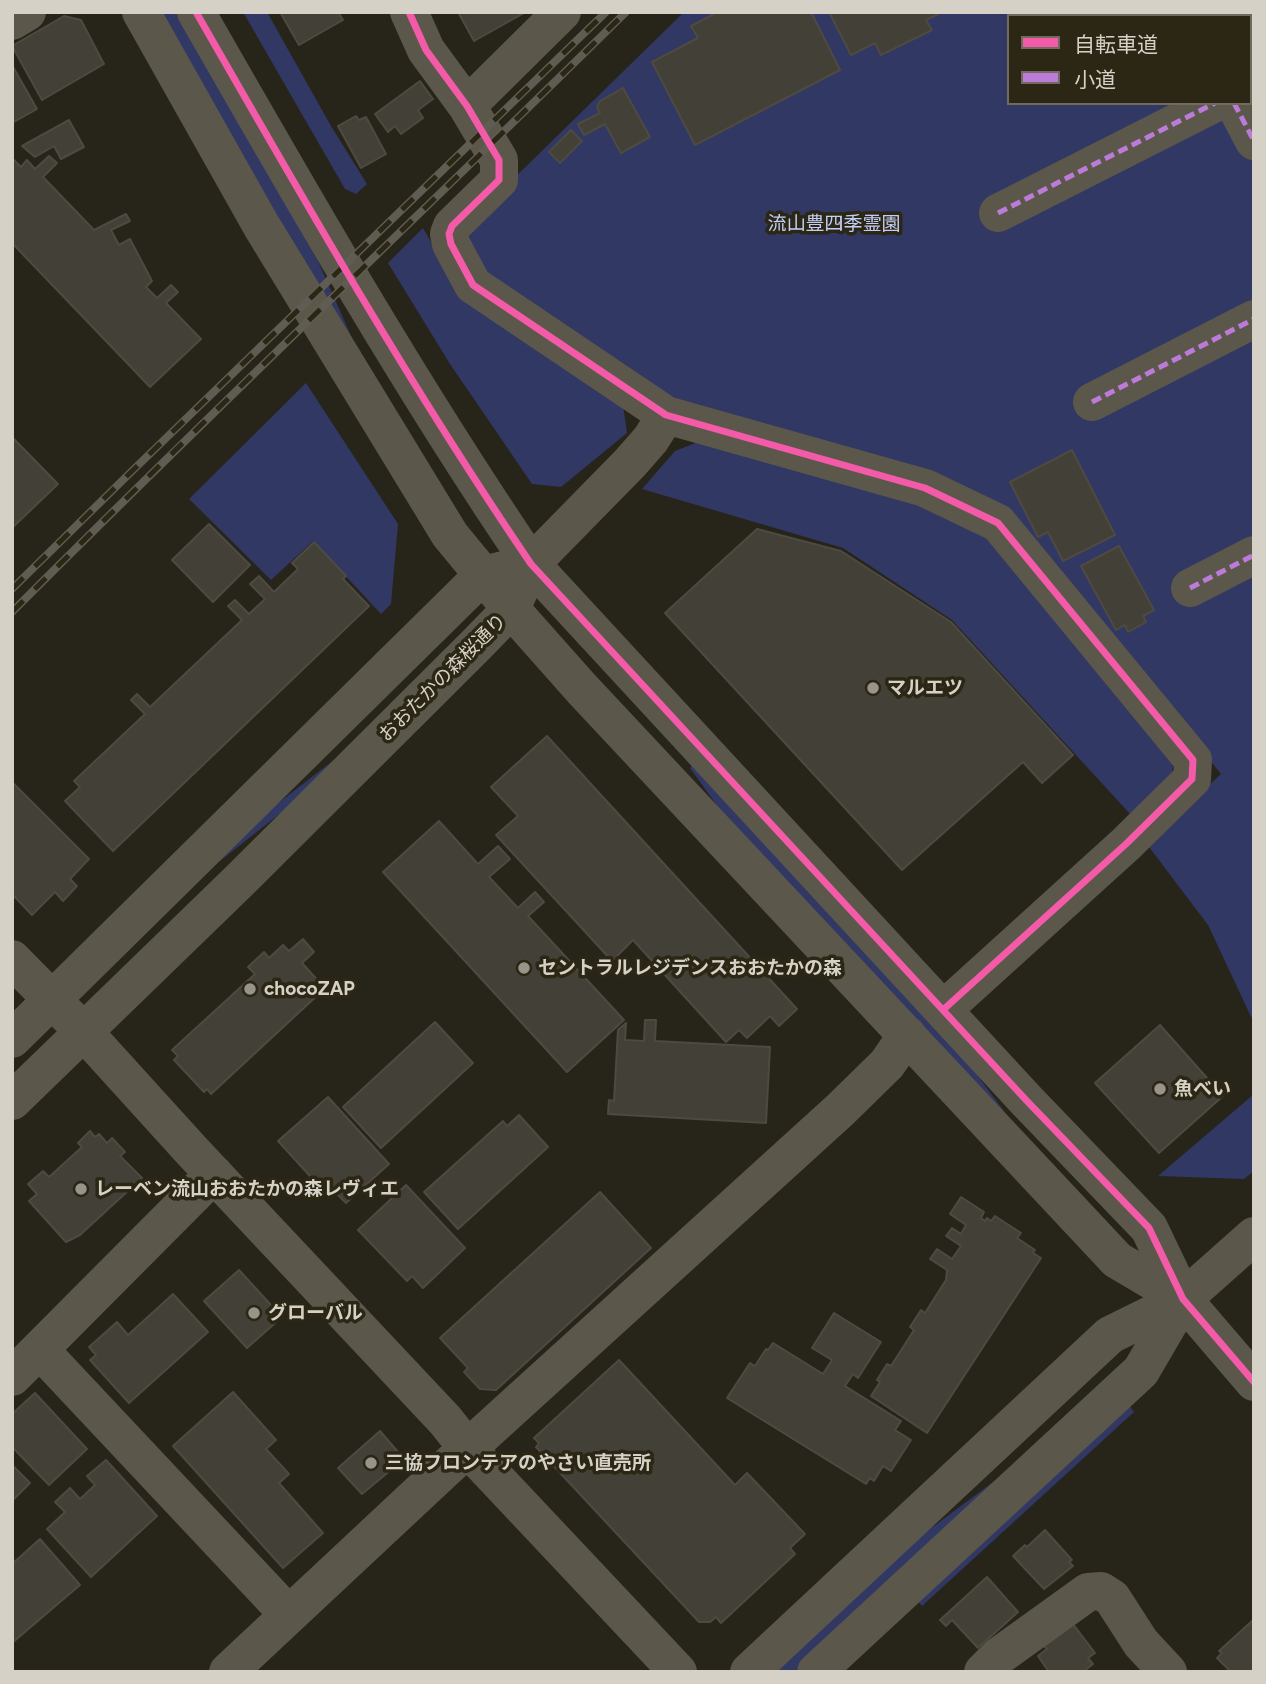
<!DOCTYPE html>
<html>
<head>
<meta charset="utf-8">
<style>
  body { margin:0 }
  #map { position:relative; width:1266px; height:1684px; overflow:hidden; background:#27241a; font-family:Figtree,"Noto Sans JP",sans-serif }
  canvas { display:block }
  .frame { position:absolute; inset:0; border:14px solid #d5d1c6; pointer-events:none }
  .legend { position:absolute; left:1007px; top:14px; width:245px; height:91px; box-sizing:border-box; background:#2c2715; border:2px solid #706b5c; margin:0; padding:9px 12px; list-style:none; font-size:21px; color:#d5d1c6 }
  .legend li { display:flex; align-items:center; gap:14px; height:35px }
  .legend b { width:35px; border:2px solid #706b5c }
</style>
</head>
<body>
<div id="map">
<canvas width="1266" height="1684"></canvas>
<div class="frame"></div>
<ul class="legend">
<li><b style="height:9px;background:#f35aa7"></b>自転車道</li>
<li><b style="height:9px;background:#bd7bd9"></b>小道</li>
</ul>
</div>
<script>
const g = document.querySelector('canvas').getContext('2d');
g.lineJoin = 'round';
function paint(path, color) { g.fillStyle = color; g.fill(path, 'evenodd'); }
function stroke(path, color, width, dash) { g.strokeStyle = color; g.lineWidth = width; g.lineCap = dash ? 'butt' : 'round'; g.setLineDash(dash || []); g.stroke(path); }
function label(font, color, halo, rows, align = 'center') {
  g.font = font + ' Figtree,"Noto Sans JP",sans-serif'; g.lineWidth = 7; g.setLineDash([]); g.textBaseline = 'middle'; g.strokeStyle = halo; g.fillStyle = color; for (const [text, x, y, turn = 0] of rows) {
    g.save(); g.translate(x, y); g.rotate((+turn || 0) * Math.PI / 180); g.textAlign = isNaN(turn) ? turn : align; if (halo) g.strokeText(text, 0, 0); g.fillText(text, 0, 0); g.restore();
  }
}
const green = new Path2D(`
  M157,12H176L318,261L352,338L354,356Z
  M243,12H267L331,126L367,184L356,194L345,189Z
  M684,12H1254V1023L1208,925L1146,843L1221,774L1031,539L653,390L479,272L463,228ZM1009,16H1250V103H1009Z
  M423,228L460,292L623,405L627,433L561,487L532,484L450,364L388,263Z
  M306,383L398,524L391,604L381,614L313,541L271,580L189,499Z
  M703,440L923,498L982,532L1173,760L1172,780L1131,815L952,620L843,548L642,489L675,451Z
  M348,749L292,804L220,861L217,859L277,804Z
  M693,764L942,1028L1004,1111L1000,1114L749,850L690,768Z
  M1254,1094V1171L1244,1179L1158,1176Z
  M1123,1369L794,1672H770L902,1550L1021,1461Z
  M1129,1405L1134,1412L922,1606L917,1600Z`);
const building = new Path2D(`
  M280,12H338L343,20L299,45Z
  M458,12H524V13L474,41Z
  M718,12H811L840,70L695,145L652,62L698,38L691,26Z
  M829,12H942L926,20L932,30L881,55L875,43L851,55Z
  M64,16L81,20L104,64L42,100L12,46Z
  M12,65L37,109L12,123Z
  M420,81L433,99L418,110L423,118L401,134L395,126L388,132L375,114Z
  M623,88L650,137L621,153L605,124L584,135L578,124L600,113L597,107L600,101Z
  M356,116L359,120L366,117L386,154L361,168L338,126Z
  M69,120L84,147L61,159L54,146L35,157L22,146Z
  M571,130L582,141L560,163L549,152Z
  M49,156L57,163L43,177L94,230L126,214L130,221L111,230L119,245L130,239L152,281L146,287L157,298L171,285L178,292L166,303L201,339L150,387L12,243V158L21,167L27,160L35,169Z
  M12,437L58,484L12,528Z
  M1072,450L1115,535L1063,561L1048,532L1038,537L1010,482Z
  M209,524L250,565L213,602L172,560Z
  M757,529L841,551L951,622L1073,755L1042,783L1023,762L902,870L665,613Z
  M314,542L346,576L343,579L369,606L113,851L65,801L80,787L74,781L145,714L131,700L137,694L150,707L242,620L228,606L235,600L249,614L265,599L250,584L259,576L274,592L298,569L292,563Z
  M1119,546L1154,610L1143,616L1146,622L1128,632L1125,625L1116,630L1081,566Z
  M547,736L797,1009L779,1026L770,1016L747,1038L739,1030L726,1042L633,940L612,961L496,835L518,816L491,787Z
  M12,782L89,859L70,879L77,886L63,901L55,892L32,915L12,894Z
  M439,821L478,864L498,846L510,859L489,877L518,908L535,892L544,902L528,916L624,1020L567,1072L383,872Z
  M303,939L314,952L302,963L322,985L318,989L321,992L211,1094L207,1089L204,1092L174,1060L178,1056L172,1050L255,974L248,967L264,952L269,958L283,945L289,951Z
  M645,1020H656L655,1041L770,1047L766,1123L608,1114L609,1100L614,1101L618,1030L626,1023L625,1040L644,1041Z
  M435,1022L473,1063L381,1148L343,1107Z
  M1160,1025L1223,1096L1159,1153L1095,1083Z
  M328,1097L389,1164L346,1203L336,1193L330,1198L278,1141Z
  M519,1115L548,1147L458,1229L424,1192L503,1121L507,1126Z
  M90,1131L95,1137L99,1134L107,1143L112,1138L125,1152L120,1156L142,1178L80,1235L66,1242L29,1201L37,1194L28,1184L43,1171L49,1177L82,1147L78,1143Z
  M406,1185L465,1248L423,1288L412,1276L407,1281L358,1230Z
  M600,1192L651,1248L496,1390L480,1389L464,1372L468,1368L440,1338Z
  M961,1197L984,1212L981,1218L985,1221L987,1218L991,1221L995,1216L1021,1233L1017,1238L1035,1250L1033,1253L1041,1258L927,1433L871,1396L880,1382L877,1380L887,1364L891,1366L914,1330L910,1327L921,1310L925,1313L946,1280L947,1270L930,1259L937,1249L952,1259L961,1246L946,1236L952,1228L961,1234L966,1225L950,1214Z
  M239,1270L282,1317L247,1348L204,1301Z
  M173,1294L208,1332L129,1403L90,1360L96,1355L89,1347L117,1322L128,1335Z
  M834,1313L881,1342L858,1378L853,1374L845,1386L901,1421L895,1430L911,1440L891,1471L883,1466L874,1481L870,1478L866,1484L727,1398L750,1363L755,1366L766,1349L768,1350L773,1343L823,1374L832,1360L812,1348Z
  M619,1360L735,1485L747,1473L805,1534L790,1548L795,1554L721,1623L716,1617L710,1622H699L536,1447L539,1443L534,1438Z
  M233,1392L276,1440L266,1449L289,1474L279,1483L323,1533L283,1568L173,1446Z
  M35,1393L87,1449L49,1485L12,1447V1414Z
  M380,1431L404,1459L362,1494L338,1468Z
  M106,1460L157,1516L91,1577L47,1529L65,1512L55,1502L70,1488L80,1499L95,1485L87,1476Z
  M12,1465L30,1483L12,1501Z
  M1045,1530L1072,1560L1069,1562L1073,1566L1044,1589L1013,1556L1025,1545L1027,1547Z
  M40,1539L80,1585L12,1643V1564Z
  M987,1577L1018,1612L978,1648L952,1620L946,1626L940,1620Z
  M1252,1621L1254,1622V1672H1231L1217,1658L1222,1653L1219,1651Z
  M1073,1624L1095,1653L1088,1658L1093,1664L1083,1672H1049L1038,1656L1047,1649L1044,1646Z`);
const minor = new Path2D(`
  M141,12L261,225L450,535L511,609L582,689L1117,1260L1183,1299
  M196,12C303,199 410,386 531,564L1026,1100L1149,1228L1183,1299L1254,1382
  M409,12L426,50L467,106L499,160V180L452,226L449,234L451,244L473,285L666,415L925,488L998,523L1193,760L1192,779L1126,844L944,1009
  M1188,12L1189,16
  M12,21L27,12
  M1234,103L1254,141
  M467,106L562,12
  M998,213L1215,103
  M1092,402L1254,319
  M1190,588L1254,555
  M12,959L84,1032L192,1151L445,1420L468,1449L678,1672
  M12,1039L483,575L508,569
  M12,1101L239,881L477,644L511,609L531,564L630,463L651,439L666,415
  M40,1350L289,1615
  M12,1377L214,1174
  M228,1672L445,1469L840,1110L887,1064L907,1035
  M749,1672L1110,1335L1183,1299L1254,1236
  M816,1672L1141,1371L1183,1299
  M983,1672L999,1656L1088,1592L1101,1591L1112,1598L1141,1643L1168,1672`);
const rail = new Path2D(`
  M12,589L130,473L606,12
  M12,612C214,409 422,213 626,12`);
const quiet = new Path2D(`
  M1188,12L1189,16
  M1250,85L1254,83
  M1234,103L1254,141
  M998,213L1215,103
  M1092,402L1254,319
  M1190,588L1254,555`);
const cycleway = new Path2D(`
  M196,12C303,199 410,386 531,564L1026,1100L1149,1228L1183,1299L1254,1382
  M409,12L426,50L467,106L499,160V180L452,226L449,234L451,244L473,285L666,415L925,488L998,523L1193,760L1192,779L1126,844L944,1009`);
const markers = [
  [873,688,7,"#98948a"],
  [524,968,7,"#98948a"],
  [250,989,7,"#98948a"],
  [1160,1089,7,"#98948a"],
  [81,1189,7,"#98948a"],
  [254,1313,7,"#98948a"],
  [371,1463,7,"#98948a"]
];
const parkNames = [
  ["流山豊四季霊園",834,224]
];
const streetNames = [
  ["おおたかの森桜通り",443,678,-45]
];
const poiNames = [
  ["マルエツ",887,688],
  ["セントラルレジデンスおおたかの森",538,968],
  ["chocoZAP",264,989],
  ["魚べい",1174,1089],
  ["レーベン流山おおたかの森レヴィエ",95,1189],
  ["グローバル",268,1313],
  ["三協フロンテアのやさい直売所",385,1463]
];
paint(green, '#313864');
paint(building, '#424037');
stroke(building, '#4e4a42', 2);
stroke(minor, '#5b574a', 38);
stroke(rail, '#5f5c52', 8);
stroke(rail, '#2c2715', 5, [16]);
stroke(quiet, '#bd7bd9', 5, [10, 5]);
stroke(cycleway, '#f35aa7', 7);
for (const [x, y, r, color] of markers) { const dot = new Path2D(); dot.arc(x, y, r, 0, 2 * Math.PI); g.fillStyle = color; g.fill(dot); stroke(dot, '#2c2715', 2.5); }
label('19px', '#c2cdf8', '#2c2715', parkNames);
label('19px', '#d5d1c6', '#2c2715', streetNames);
label('bold 19px', '#d5d1c6', '#2c2715', poiNames, 'left');
</script>
</body>
</html>
